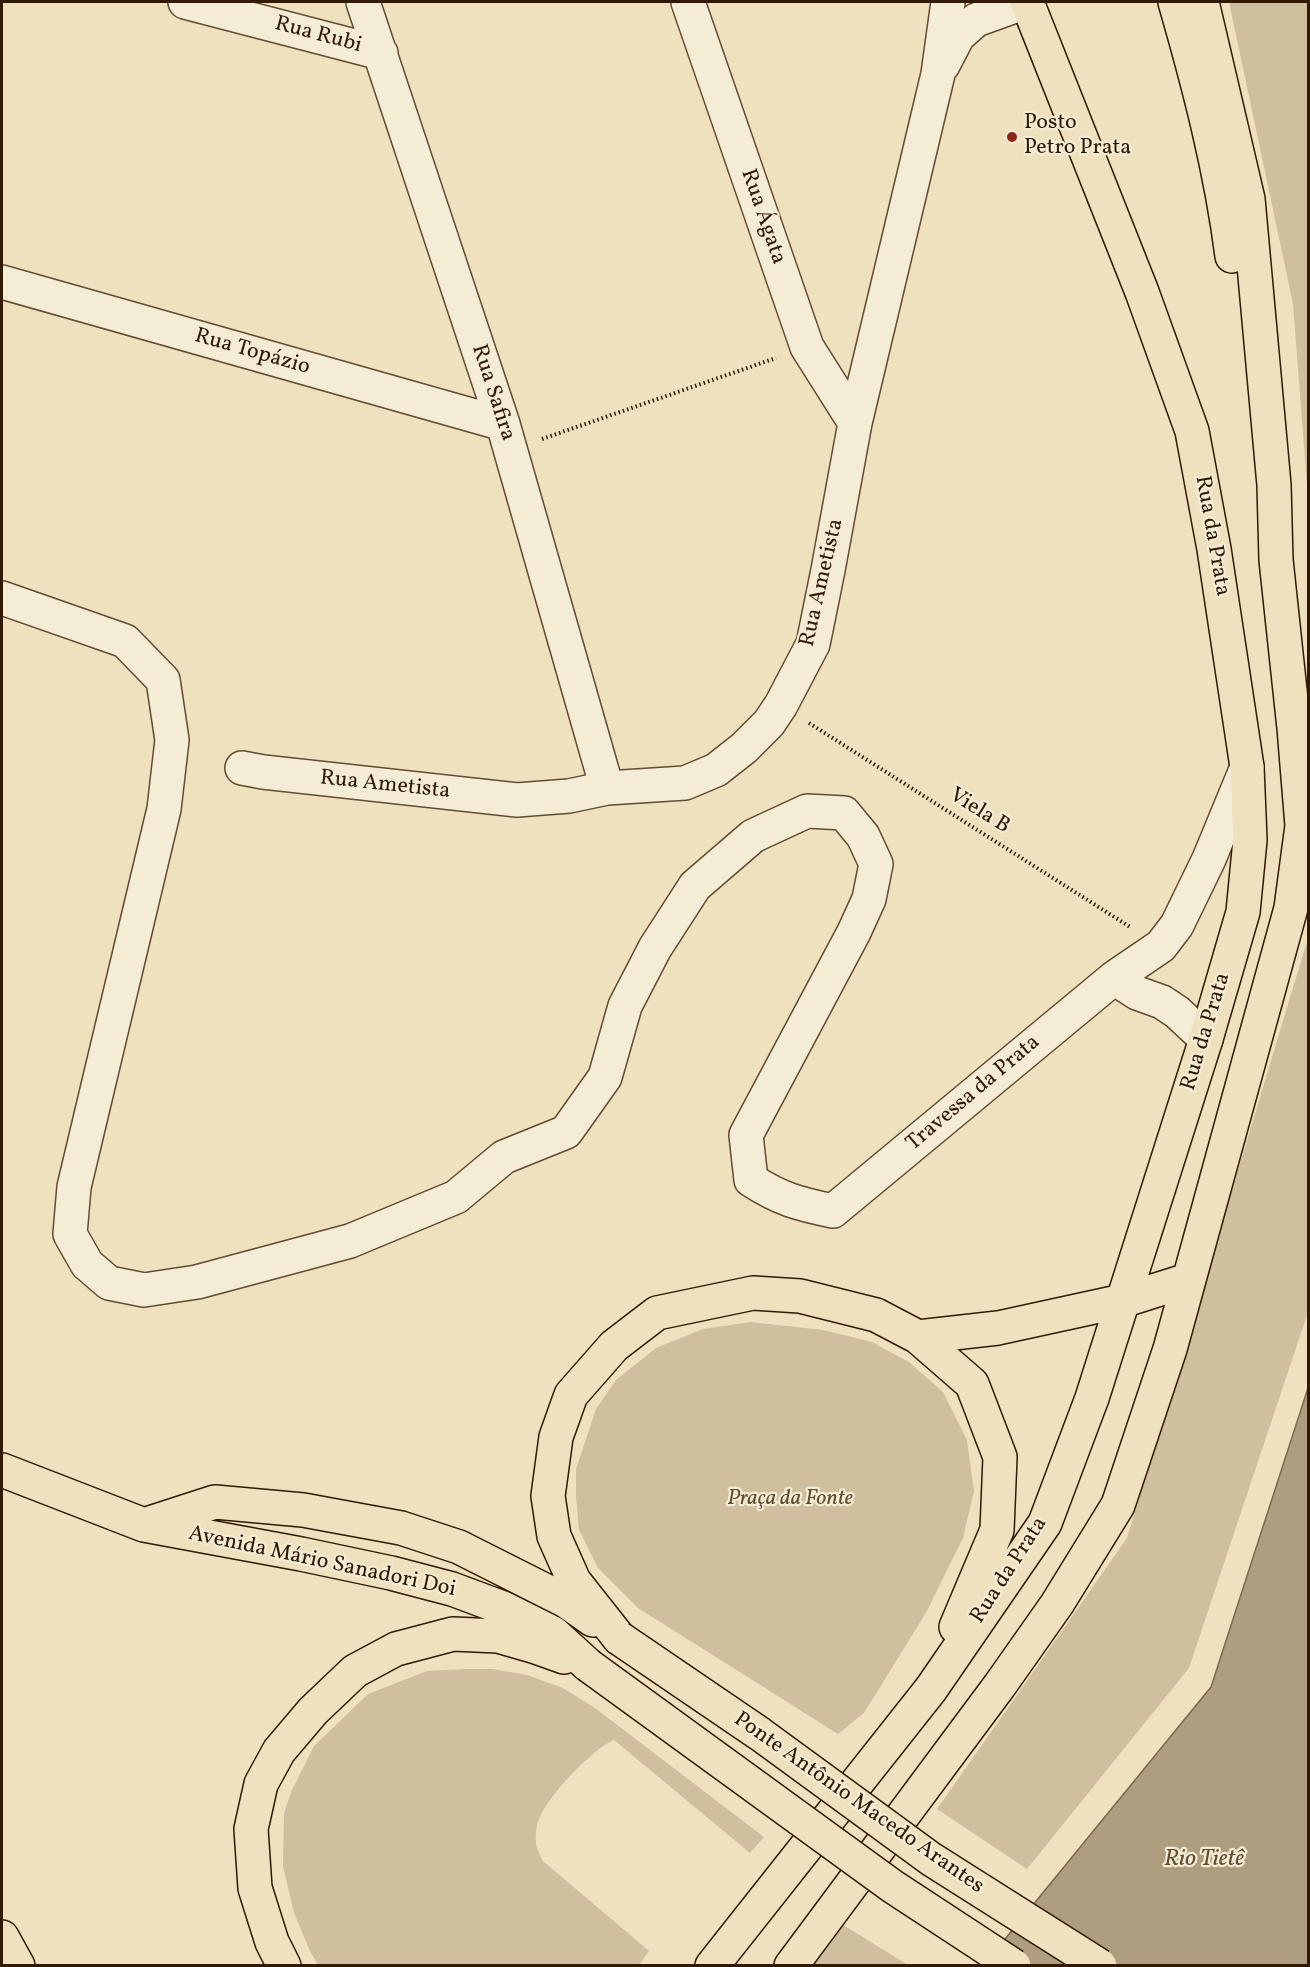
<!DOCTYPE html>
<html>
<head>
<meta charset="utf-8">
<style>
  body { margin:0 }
  #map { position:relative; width:1310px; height:1967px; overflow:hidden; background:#efe1be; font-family:Vollkorn,serif }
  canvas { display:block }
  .frame { position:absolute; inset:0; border:3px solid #311a03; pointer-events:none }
</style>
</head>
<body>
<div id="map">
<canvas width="1310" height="1967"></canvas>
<div class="frame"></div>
</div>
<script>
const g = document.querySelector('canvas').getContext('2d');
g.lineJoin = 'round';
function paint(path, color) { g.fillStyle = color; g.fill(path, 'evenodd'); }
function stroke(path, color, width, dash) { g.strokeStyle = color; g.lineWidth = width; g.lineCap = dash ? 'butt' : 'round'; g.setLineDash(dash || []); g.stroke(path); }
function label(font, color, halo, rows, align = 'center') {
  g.font = font + ' Vollkorn,serif'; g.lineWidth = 4.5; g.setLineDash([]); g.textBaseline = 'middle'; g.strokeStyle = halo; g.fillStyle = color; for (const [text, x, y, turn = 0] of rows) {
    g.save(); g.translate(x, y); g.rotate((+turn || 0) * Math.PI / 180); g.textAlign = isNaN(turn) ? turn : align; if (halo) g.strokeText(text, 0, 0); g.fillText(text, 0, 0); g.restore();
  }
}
const green = new Path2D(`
  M1229,2H1308V499L1293,304Z
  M1308,938V1312L1189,1668L1027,1869L937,1809L1127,1538Z
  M751,1322L823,1330L872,1342L909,1362L943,1392L967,1440L974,1491L963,1538L927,1611L864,1713L838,1734L638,1608L598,1568L579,1530L576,1496V1469L596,1409L616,1380L656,1348L703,1329Z
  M465,1669H493L527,1675L563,1688L595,1708L764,1837L750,1853L614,1740C591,1750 541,1802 537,1826C534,1840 536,1849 543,1861L649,1951L639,1965H318L310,1951L294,1913L283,1866L284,1813L291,1792L314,1746L368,1694L427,1671Z
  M827,1915L908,1965L790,1966Z`);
const water = new Path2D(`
  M1308,1388V1965L983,1966L1211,1687Z`);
const path = new Path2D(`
  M542,439L776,358
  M809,723L1130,927`);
const minor = new Path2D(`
  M185,2L381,53
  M363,2L503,424L607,788
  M688,2L807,347L855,423
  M943,65L958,36L976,20L1026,2
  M2,282L503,424
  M2,598L125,641L163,680L172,740L164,809L74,1187L70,1234L87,1264L109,1283L144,1290L197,1282L350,1241L456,1197L504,1157L566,1132L605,1077L625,1006L655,948L695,886L753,836L807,811L844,813L863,836L876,864L869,899L854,932L746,1135L751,1180C780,1199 799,1204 833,1211L1114,978L1161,946L1177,925L1209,859L1247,767
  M242,768L263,772L517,800L569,796L607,788L685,783L716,770L744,748L769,723L781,705L813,644L828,570L855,423L938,74L948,2
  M1114,978L1137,993L1162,1002L1177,1012L1206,1039`);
const major = new Path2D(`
  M1175,2C1199,85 1221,170 1232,256
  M918,1337L998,1328L1122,1301L1188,1280
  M2,1470L144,1525L301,1554L391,1573L452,1589L503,1608L553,1633L588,1665
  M147,1524L215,1502L303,1510L401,1528L459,1547L566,1601L593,1620
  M619,1638L574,1581L554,1536L548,1496L556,1437L571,1395L614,1346L657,1313L753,1293L800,1296L876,1315L918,1337L972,1384L1000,1457L997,1530L956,1627
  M2,1937L18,1966
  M284,1966L272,1942L255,1888L251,1829L261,1784L279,1751L313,1711L355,1671L396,1649L453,1634L498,1636L536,1647L564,1657
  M712,1966L931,1689L1045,1523L1092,1398L1206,1039L1243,912L1250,840L1247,767L1214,549L1192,431L1142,292L1027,2
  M791,1966L1000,1685L1057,1604L1118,1505L1170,1349L1291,908L1302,826L1294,728L1276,560L1274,485L1248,199L1202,2`);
const majorBridge = new Path2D(`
  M619,1638L760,1734L931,1859L1100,1966
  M588,1665L892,1886L1014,1966`);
const markers = [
  [1012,137,6,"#8f2418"]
];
const streetNames = [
  ["Rua Rubi",318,36,15],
  ["Rua Ágata",762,217,71],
  ["Rua Topázio",252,353,16],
  ["Rua Safira",492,393,72],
  ["Rua da Prata",1211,536,80],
  ["Rua Ametista",823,583,-77],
  ["Rua Ametista",385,786,6],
  ["Viela B",979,812,32],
  ["Rua da Prata",1207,1032,-73],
  ["Travessa da Prata",974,1094,-40],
  ["Avenida Mário Sanadori Doi",322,1563,12],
  ["Rua da Prata",1010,1571,-57],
  ["Ponte Antônio Macedo Arantes",858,1804,35]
];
const poiNames = [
  ["Posto",1024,124],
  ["Petro Prata",1024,149]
];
const parkNames = [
  ["Praça da Fonte",790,1500]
];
const waterNames = [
  ["Rio Tietê",1204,1861]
];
paint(green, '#cfbf9e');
paint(water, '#ae9d7e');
stroke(water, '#7c694d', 1.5);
stroke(minor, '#604c32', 36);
stroke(major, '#311a03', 36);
stroke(path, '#311a03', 4, [1.5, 3]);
stroke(minor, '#f5ecd5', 33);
stroke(major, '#efe1be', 33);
stroke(majorBridge, '#311a03', 36, []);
stroke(majorBridge, '#efe1be', 33);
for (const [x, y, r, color] of markers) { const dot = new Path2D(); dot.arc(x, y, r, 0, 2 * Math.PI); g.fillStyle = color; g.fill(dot); stroke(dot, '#f5ecd5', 2); }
label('22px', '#311a03', '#f5ecd5', streetNames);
label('22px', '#311a03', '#f5ecd5', poiNames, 'left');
label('italic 22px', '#604c32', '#f5ecd5', parkNames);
label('italic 24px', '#634e34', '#f5ecd5', waterNames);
</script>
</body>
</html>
